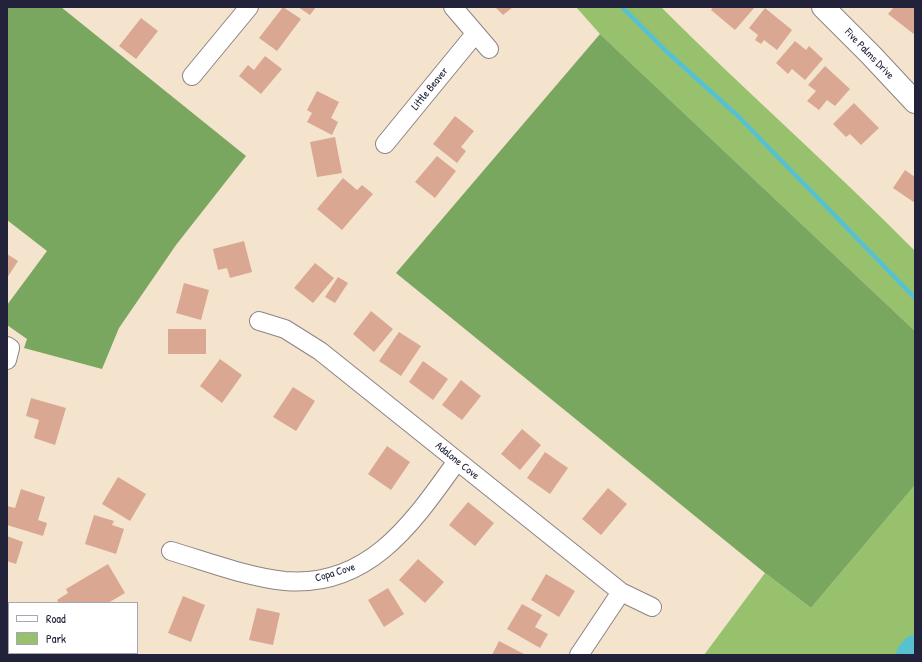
<!DOCTYPE html>
<html>
<head>
<meta charset="utf-8">
<style>
  body { margin:0 }
  #map { position:relative; width:922px; height:662px; overflow:hidden; background:#f5e4cd; font-family:"Patrick Hand",sans-serif }
  canvas { display:block }
  .frame { position:absolute; inset:0; border:8px solid #22223b; pointer-events:none }
  .legend { position:absolute; left:8px; top:602px; width:130px; height:52px; box-sizing:border-box; background:#fff; border:1px solid #a7a7b1; margin:0; padding:5px 7px; list-style:none; font-size:12px; color:#22223b }
  .legend li { display:flex; align-items:center; gap:8px; height:20px }
  .legend b { width:20px; border:1px solid #a7a7b1 }
</style>
</head>
<body>
<div id="map">
<canvas width="922" height="662"></canvas>
<div class="frame"></div>
<ul class="legend">
<li><b style="height:5px;background:#fff"></b>Road</li>
<li><b style="height:11px;background:#98c16d"></b>Park</li>
</ul>
</div>
<script>
const g = document.querySelector('canvas').getContext('2d');
g.lineJoin = 'round';
function paint(path, color) { g.fillStyle = color; g.fill(path, 'evenodd'); }
function stroke(path, color, width, dash) { g.strokeStyle = color; g.lineWidth = width; g.lineCap = dash ? 'butt' : 'round'; g.setLineDash(dash || []); g.stroke(path); }
function label(font, color, halo, rows, align = 'center') {
  g.font = font + ' "Patrick Hand",sans-serif'; g.lineWidth = 3; g.setLineDash([]); g.textBaseline = 'middle'; g.strokeStyle = halo; g.fillStyle = color; for (const [text, x, y, turn = 0] of rows) {
    g.save(); g.translate(x, y); g.rotate((+turn || 0) * Math.PI / 180); g.textAlign = isNaN(turn) ? turn : align; if (halo) g.strokeText(text, 0, 0); g.fillText(text, 0, 0); g.restore();
  }
}
const green = new Path2D(`
  M576,7H661C744,90 833,168 915,251V331L600,34Z
  M915,485V655H704L765,573L811,608Z`);
const forest = new Path2D(`
  M7,7H61L246,156L176,245L119,328L102,369L24,348L27,339L7,325V305L47,251L7,220Z
  M600,34L915,331V485L811,608L765,573L396,273Z`);
const stream = new Path2D(`
  M622,7L666,51L738,116L915,298`);
const river = new Path2D(`
  M910,655L915,649`);
const building = new Path2D(`
  M283,7L301,19L277,51L259,38Z
  M298,7H316L310,15Z
  M495,7H513L503,15Z
  M713,7H755L735,30L711,10Z
  M894,7H915V35L888,14Z
  M765,8L792,30L777,50L764,40L761,44L755,40L758,35L749,28Z
  M141,18L158,31L136,59L119,46Z
  M795,41L806,50L809,46L823,59L805,80L792,69L788,74L776,63Z
  M265,56L282,69L261,94L239,76L248,65L254,70Z
  M825,66L850,89L835,106L827,100L819,110L807,101L816,91L808,85Z
  M317,91L339,102L331,118L338,122L332,135L307,122L312,113L307,110Z
  M854,103L879,128L861,145L850,134L846,137L833,124Z
  M455,116L474,131L461,147L466,151L457,163L433,144Z
  M335,137L342,173L317,177L310,142Z
  M437,156L456,171L435,198L415,182Z
  M905,170L915,177V203L893,188Z
  M343,178L357,190L362,185L373,194L342,230L317,209Z
  M244,241L252,272L230,278L227,268L218,270L213,249Z
  M7,254L18,261L7,278Z
  M315,263L334,278L313,303L294,288Z
  M338,277L348,283L335,303L325,297Z
  M184,283L209,290L201,320L176,313Z
  M371,311L393,329L374,352L353,334Z
  M168,329H206V354H168Z
  M399,332L421,346L401,376L379,361Z
  M220,359L242,375L222,403L200,386Z
  M423,361L448,379L433,400L409,382Z
  M461,380L481,396L462,420L442,405Z
  M293,387L315,401L296,431L273,417Z
  M31,398L66,408L55,445L34,438L39,420L26,416Z
  M522,429L541,445L520,470L501,454Z
  M387,446L410,462L391,490L368,474Z
  M545,452L568,468L550,494L527,478Z
  M118,477L146,494L130,521L102,504Z
  M608,488L627,504L601,535L582,519Z
  M21,489L45,497L38,520L47,523L43,536L7,525V506L15,508Z
  M468,502L494,523L475,546L449,525Z
  M94,515L114,521L112,525L124,529L116,554L85,544Z
  M7,536L23,542L16,564L7,561Z
  M418,559L444,582L425,603L399,580Z
  M108,564L125,593L108,603H59L57,600L68,593L66,589Z
  M546,574L575,591L559,617L531,600Z
  M388,588L404,614L384,627L368,600Z
  M183,596L205,605L191,642L168,633Z
  M522,604L542,615L535,627L548,634L540,648L507,629Z
  M257,608L280,613L273,645L249,640Z
  M499,641L526,655H492Z`);
const minor = new Path2D(`
  M453,7L489,49
  M192,76L249,7
  M385,144L475,34
  M259,321L285,329L320,351L621,592L652,607
  M7,346L10,348L7,360
  M171,551C208,562 247,577 285,581C370,588 414,521 457,461
  M579,655L621,592`);
const tertiary = new Path2D(`
  M823,7L871,55L915,102`);
const streetNames = [
  ["Five Palms Drive",869,54,46],
  ["Little Beaver",430,89,-51],
  ["Adalone Cove",457,461,39],
  ["Copa Cove",335,573,-17]
];
paint(green, '#98c16d');
paint(forest, '#7aa760');
stroke(stream, '#57c1d2', 4.5);
stroke(river, '#57c1d2', 28);
paint(building, '#daa792');
stroke(minor, '#8c8384', 20);
stroke(tertiary, '#8c8384', 24);
stroke(minor, '#fff', 18);
stroke(tertiary, '#fff', 22);
label('11px', '#22223b', '#fff', streetNames);
</script>
</body>
</html>
